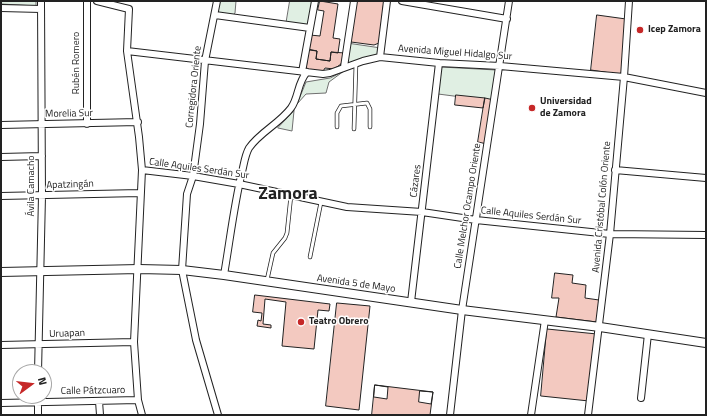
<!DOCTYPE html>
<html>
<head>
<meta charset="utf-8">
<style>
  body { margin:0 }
  #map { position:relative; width:707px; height:416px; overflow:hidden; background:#fff; font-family:"Titillium Web",sans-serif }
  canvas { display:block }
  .frame { position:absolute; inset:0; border:2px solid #222; pointer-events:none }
  .north { position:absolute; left:12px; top:364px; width:40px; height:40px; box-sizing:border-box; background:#fff; border:1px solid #a7a7a7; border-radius:50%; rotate:75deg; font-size:11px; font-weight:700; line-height:16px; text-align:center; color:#222 }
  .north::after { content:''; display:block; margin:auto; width:14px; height:18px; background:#c62828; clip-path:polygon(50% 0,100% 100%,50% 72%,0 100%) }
</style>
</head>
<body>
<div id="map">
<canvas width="707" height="416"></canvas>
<div class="frame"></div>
<div class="north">N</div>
</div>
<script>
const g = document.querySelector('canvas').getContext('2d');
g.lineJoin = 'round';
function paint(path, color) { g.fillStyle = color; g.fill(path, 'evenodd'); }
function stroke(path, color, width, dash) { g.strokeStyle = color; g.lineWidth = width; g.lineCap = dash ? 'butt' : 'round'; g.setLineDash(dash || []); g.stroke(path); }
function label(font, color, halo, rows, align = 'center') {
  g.font = font + ' "Titillium Web",sans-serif'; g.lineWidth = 3; g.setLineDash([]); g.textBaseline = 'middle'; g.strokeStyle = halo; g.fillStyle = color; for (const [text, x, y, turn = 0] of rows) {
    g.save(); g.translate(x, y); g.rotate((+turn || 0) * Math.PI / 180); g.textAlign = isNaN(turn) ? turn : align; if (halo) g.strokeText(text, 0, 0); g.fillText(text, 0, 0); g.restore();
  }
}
const green = new Path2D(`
  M36,1V6L1,4V1Z
  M217,1H236L235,13L232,17L215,15Z
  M290,1H313L308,28L286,25Z
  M347,43L381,48L380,57L344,67Z
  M441,67L496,70L492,101L438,94Z
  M344,71L329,82L326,93L306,94L297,104L306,82L330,78Z
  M294,111L292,131L278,128Z`);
const building = new Path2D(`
  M320,1L338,4L333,38L340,39L338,53L331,52L330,61L316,59L317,51L308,49L310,35L320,36L324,11L318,10Z
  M357,1H384L379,43L374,45L351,42Z
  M597,15L626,19L623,75L591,70Z
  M309,50L317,51L316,59L330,61L331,52L345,53L341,64L334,69L325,68L322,73L306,72Z
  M456,95L485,98L483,108L455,105Z
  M485,98L494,100L487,144L478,142Z
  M555,273L573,275L572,283L586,285L585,298L599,300L597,322L556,317L559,298H552Z
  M255,295L330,304L329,311L318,310L314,349L282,346L286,302L265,299L263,324L271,325V328L257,326L258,320L261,321L262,313L253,312Z
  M337,303L370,306L359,410L326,406Z
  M547,329L597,334L589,401L541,396Z
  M375,385L433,392L430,415H372Z
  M375,385L388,387L387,399L374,397Z
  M420,391L433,392L431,404L419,402Z`);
const lane = new Path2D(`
  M337,127V113L341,106L367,103L370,109V127
  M354,129L356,63
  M310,257L321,202
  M267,280L273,253L285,238L287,233L291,195`);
const street = new Path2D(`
  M97,1L129,9L127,51L139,137L142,170L134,342L138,400L142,415
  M217,1L205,61L200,124L193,176L187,194L182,270L196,340L218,415
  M402,1L507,19
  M1,8L41,9
  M215,15L310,28
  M127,51L323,74L330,73L363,61L380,57L439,63L500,66L624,77L706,93
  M380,57L387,1
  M344,67L354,1
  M302,72L315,1
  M87,124V1
  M1,125L138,122
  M1,157L42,156
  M142,170L193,176L239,184L347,207L422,212L476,220L610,234L706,235
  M615,170L706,178
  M1,196L140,193
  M224,275C230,240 234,205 242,172C244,164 245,155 249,148C260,132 279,124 291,108C299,97 297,83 307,72
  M411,302L439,63
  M1,345L134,342
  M38,372L42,196L41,1
  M38,396V415
  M641,398L648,334
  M99,401L100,415
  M1,403L138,400
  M450,415L462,310L509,1
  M531,415L545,320
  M588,415L610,234L624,77L629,1`);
const secondary = new Path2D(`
  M1,272L139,269L182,270L224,275L462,310L600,327L706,343`);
const markers = [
  [640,30,4,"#c62828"],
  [532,108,4,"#c62828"],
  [301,322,4,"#c62828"]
];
const poiNames = [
  ["Icep Zamora",648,30],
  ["Universidad",540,102],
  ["de Zamora",540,114],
  ["Teatro Obrero",309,322]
];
const streetNames = [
  ["Avenida Miguel Hidalgo Sur",455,53,4],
  ["Rubén Romero",77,63,-90],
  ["Corregidora Oriente",194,87,-84],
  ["Morelia Sur",69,114,-1],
  ["Calle Aquiles Serdán Sur",199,169,8],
  ["Cázares",416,181,-83],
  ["Apatzingán",70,185,-2],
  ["Ávila Camacho",32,186,-90],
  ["Calle Melchor Ocampo Oriente",468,206,-81],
  ["Avenida Cristóbal Colón Oriente",602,207,-85],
  ["Calle Aquiles Serdán Sur",531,216,6],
  ["Avenida 5 de Mayo",356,284,8],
  ["Uruapan",67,334,-2],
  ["Calle Pátzcuaro",93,391,-1]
];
const townNames = [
  ["Zamora",288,195]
];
paint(green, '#e0efe3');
stroke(green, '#6f6f6f', 1);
paint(building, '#f3c9c0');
stroke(building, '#222', 1);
stroke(lane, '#222', 4.5);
stroke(street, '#222', 8);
stroke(secondary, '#222', 10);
stroke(lane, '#fff', 3);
stroke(street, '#fff', 6);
stroke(secondary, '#fff', 8);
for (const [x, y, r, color] of markers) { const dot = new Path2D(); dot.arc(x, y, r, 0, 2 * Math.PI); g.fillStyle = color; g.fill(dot); stroke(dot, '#fff', 1.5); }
label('bold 10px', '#222', '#fff', poiNames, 'left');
label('10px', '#222', '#fff', streetNames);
label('bold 18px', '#222', '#fff', townNames);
</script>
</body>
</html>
